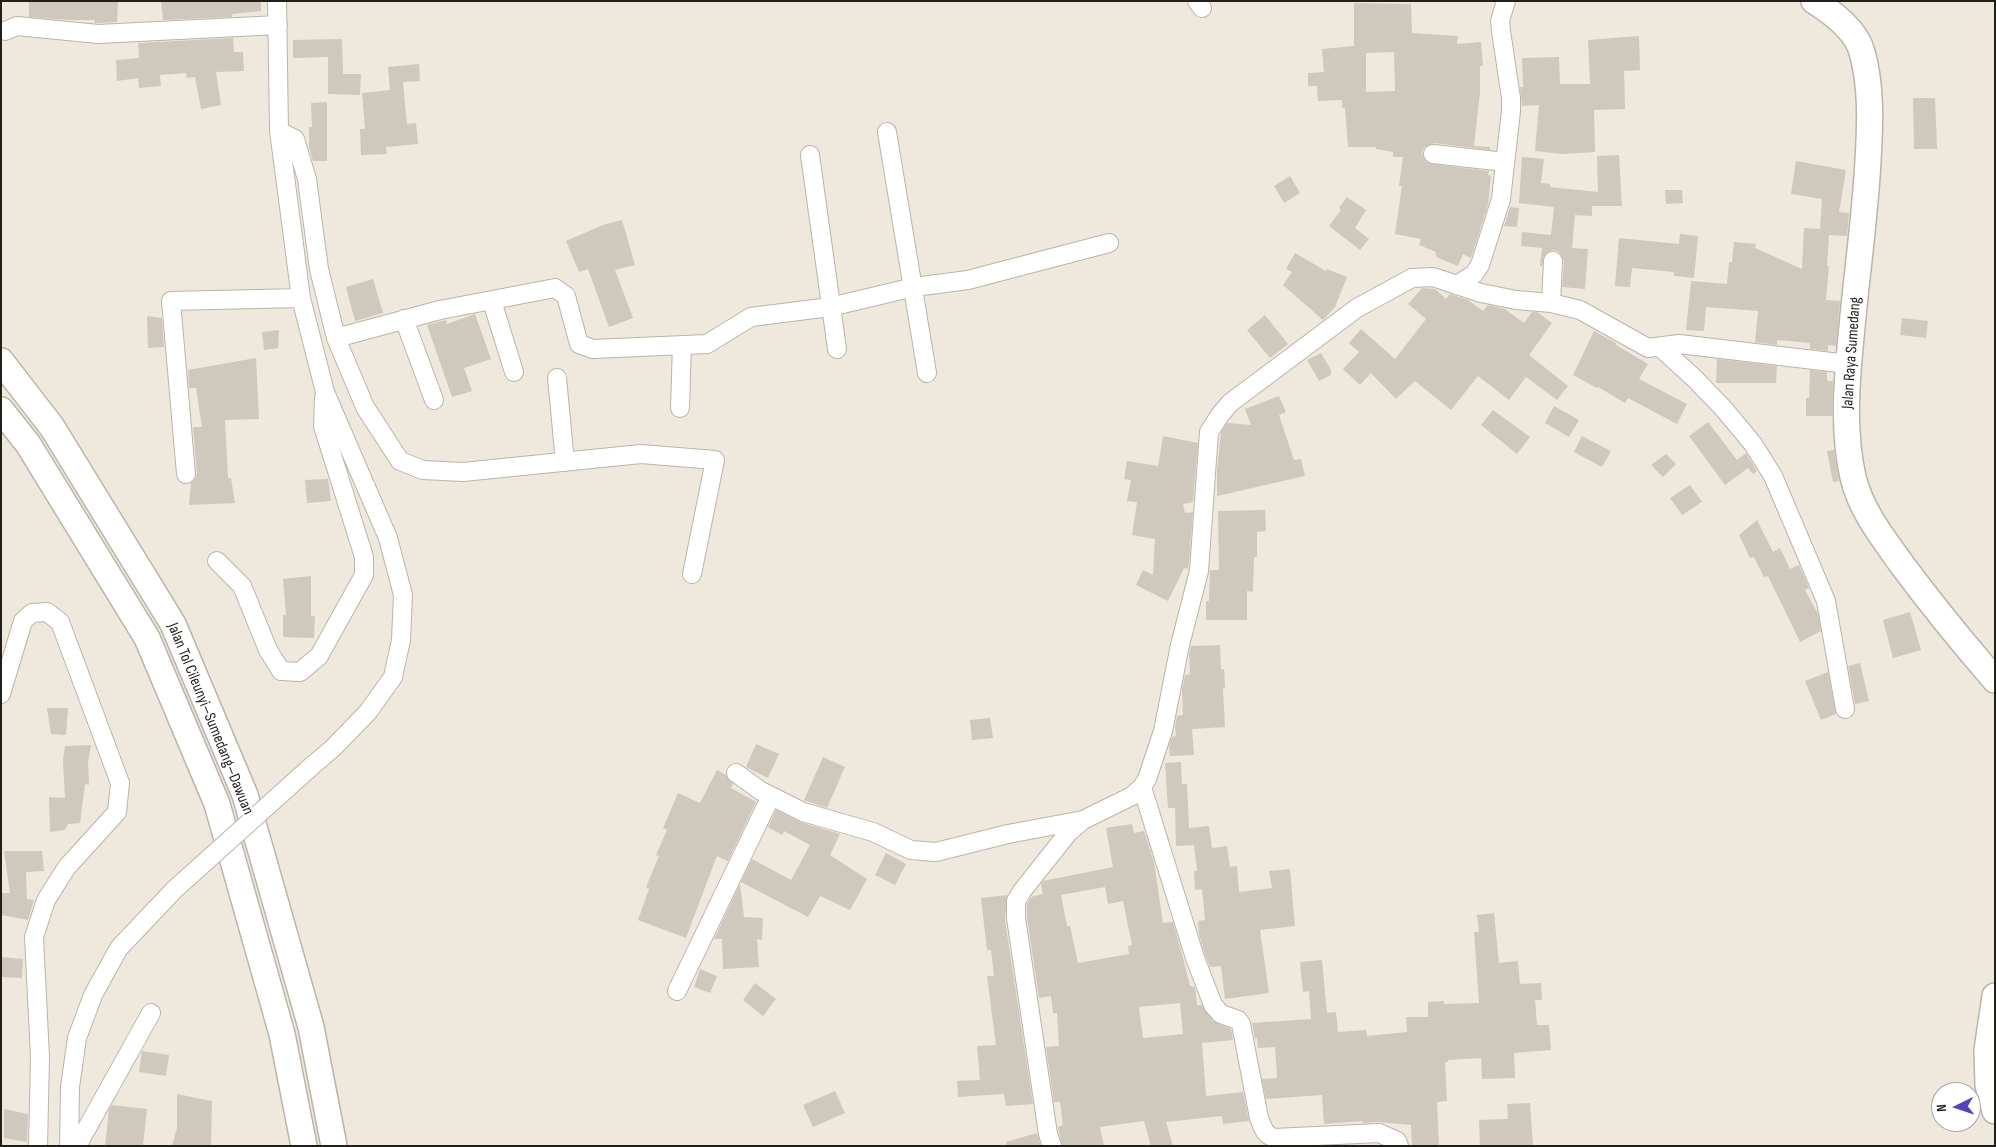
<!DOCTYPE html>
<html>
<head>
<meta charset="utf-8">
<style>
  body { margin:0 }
  #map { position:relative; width:1996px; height:1147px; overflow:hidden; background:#efe8dc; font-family:"Sofia Sans Condensed",sans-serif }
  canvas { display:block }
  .frame { position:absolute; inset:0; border:2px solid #211f1a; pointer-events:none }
  .north { position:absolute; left:1931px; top:1082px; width:50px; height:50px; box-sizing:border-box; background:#fff; border:1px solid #a6a5a3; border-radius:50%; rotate:266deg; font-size:14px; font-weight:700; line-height:20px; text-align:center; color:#211f1a }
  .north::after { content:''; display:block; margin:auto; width:18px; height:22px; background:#5445bc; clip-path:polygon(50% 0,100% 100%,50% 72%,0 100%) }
</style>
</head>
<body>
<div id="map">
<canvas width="1996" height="1147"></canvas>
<div class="frame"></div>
<div class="north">N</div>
</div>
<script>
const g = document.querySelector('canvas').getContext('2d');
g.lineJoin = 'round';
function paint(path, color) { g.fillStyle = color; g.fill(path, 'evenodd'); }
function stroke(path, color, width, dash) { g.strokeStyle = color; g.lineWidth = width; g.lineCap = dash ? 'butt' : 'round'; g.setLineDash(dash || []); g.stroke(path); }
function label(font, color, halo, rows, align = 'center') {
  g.font = font + ' "Sofia Sans Condensed",sans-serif'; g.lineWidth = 4; g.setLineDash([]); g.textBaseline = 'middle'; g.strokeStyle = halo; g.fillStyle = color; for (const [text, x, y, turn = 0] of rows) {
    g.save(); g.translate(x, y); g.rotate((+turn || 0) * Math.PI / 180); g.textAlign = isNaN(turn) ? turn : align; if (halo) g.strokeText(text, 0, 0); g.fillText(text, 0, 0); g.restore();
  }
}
const building = new Path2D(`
  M29,1L118,2L117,22L98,23H95V20H69L29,17Z
  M161,1H261V11L232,14V17L163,20Z
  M1354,3L1411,4L1412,33L1458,36L1457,44L1481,42L1483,66H1480V93L1474,146L1490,147V150L1434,143L1425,147L1422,153L1426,162L1431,164L1489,171L1488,175L1491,176L1488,205L1471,258L1463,254L1458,266L1436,257V252L1419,245L1421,239L1395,234L1402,186H1399L1403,157H1393V152L1376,149V147H1348L1345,108H1342V100L1318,101L1317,86H1308V73L1324,72L1322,49L1354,46ZM1394,52L1395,91L1366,92V53Z
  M1639,36L1640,70L1624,71L1625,109L1594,110L1595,152L1562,154L1535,151L1539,105L1522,106L1520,87H1523L1522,58L1559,57L1560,84H1590L1588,40Z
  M233,38L234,52H243L244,71L216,72L221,105L201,109L195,77L187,78L186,73L160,75L161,86L139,88L138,78L117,81L116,60L139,58L138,43Z
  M342,39L343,74H361L360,95L328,94V57L293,58V40Z
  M419,64L420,81L403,82L407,124L416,123L418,144L386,147L387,154L361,155L360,129H365L362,93L390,90L388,67Z
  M1913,98H1935L1937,149H1914Z
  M327,102V161H313L309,147V127H312L311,103Z
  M1619,155L1622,206H1592V216L1575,215L1572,248L1588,249L1585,289L1562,287L1564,261L1559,252L1553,250L1548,252L1544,256L1542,266H1540L1542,248L1521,246L1522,232L1551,235L1554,207L1519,203L1522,157L1544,159L1541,183L1550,184V187L1598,192L1597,156Z
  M1796,161L1846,170L1839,212L1849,213L1847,236L1829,235L1827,266H1829L1826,300L1840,301L1836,346L1828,345V351L1810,349V343L1777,340V345L1755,342L1758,311L1706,307L1704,331L1686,330L1691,281L1727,284L1729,262H1732L1734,242L1756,244L1755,248L1802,269L1804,228L1820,229L1822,199L1791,194Z
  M1290,176L1300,193L1284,203L1274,186Z
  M1665,190H1682L1683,203L1666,204Z
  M1347,197L1366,210L1355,228L1369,239L1360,250L1329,226L1341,210L1339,208Z
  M1510,207L1519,208L1517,227L1504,226Z
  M622,220L635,265L615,270L633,318L609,327L588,269L579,272L566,241L603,225Z
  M1680,234L1698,236L1694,278L1674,276V272L1632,268L1630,287L1615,286L1619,238L1679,244Z
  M1295,253L1326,271L1327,269L1347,277L1335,307L1323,320L1283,285L1292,272L1286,269Z
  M373,279L383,313L355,321L346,287Z
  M1422,288L1435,289L1446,299L1450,294L1468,300L1483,311L1488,305L1505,309L1524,323L1532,312H1537L1552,323L1529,355L1568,386L1557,400L1526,377L1509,400L1478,376L1451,410L1415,381L1396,399L1371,373L1360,385L1343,369L1359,352L1349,343L1361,329L1395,359L1426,319L1408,304Z
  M475,314L491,359L464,368L472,391L452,397L427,325L446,320L447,324Z
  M1265,315L1288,344L1270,358L1247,330Z
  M147,316L162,318L164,347L148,348Z
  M1902,318L1928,321L1926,338L1900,335Z
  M279,330L278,348L264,350L262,332Z
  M1594,331L1616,343V345L1648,364L1639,379L1687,404L1677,424L1628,398L1625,403L1598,387L1597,388L1573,375Z
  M1321,353L1331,370V375L1319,381L1307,360Z
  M256,358L259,419L225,420L228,478H231L235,503L189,505L191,483L195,479L197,473L193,427H202L196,388H189L188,370Z
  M1717,359L1777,366L1776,383H1716Z
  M1810,370L1827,372V381H1833L1832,416H1806V398H1809Z
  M1279,396L1286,412L1279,415L1294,460L1301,459L1305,476L1217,496V470L1221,432L1227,423L1251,425L1245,409Z
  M1554,406L1579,420L1569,437L1545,423Z
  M1493,410L1530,437L1517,454L1481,425Z
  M1708,422L1737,460L1746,453L1757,471L1753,474L1748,468L1725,485L1689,436Z
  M1163,436L1198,443L1193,502L1183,504L1185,513L1193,512L1189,562L1188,569L1184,568L1168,601L1136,585L1143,570L1153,575L1155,539L1132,535L1137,502L1127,501L1131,480L1124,479L1127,461L1158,466Z
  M1582,436L1611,451L1602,467L1574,452Z
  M1834,450L1839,481L1833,482L1827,451Z
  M1666,454L1676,464L1663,477L1651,465Z
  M328,479L331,501L307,503L305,480Z
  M1690,485L1702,502L1682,515L1670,498Z
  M1265,510L1266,531L1257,532V557H1254L1253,592L1247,591V620H1206V601H1209L1210,570H1219L1218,511Z
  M1757,520L1773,552L1780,548L1790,569L1799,565L1809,588L1805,590L1818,614L1821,631L1800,642L1768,576L1764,577L1754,557L1750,558L1739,535Z
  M311,576V616H315L314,638L283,637V615H286L283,579Z
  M1910,612L1921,650L1893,658L1883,620Z
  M1220,645L1221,669H1224L1225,688H1223L1225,727L1192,729L1194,755L1170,756L1169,746L1172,737L1176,736L1175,726L1177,716L1183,715L1182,689L1185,675L1190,674L1189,654L1191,646Z
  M1860,663L1869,701L1855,704L1848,666Z
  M1828,672L1836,714L1821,720L1805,681Z
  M47,708H68L66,735L51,734Z
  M990,718L993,738L972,740L970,720Z
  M756,744L779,754L768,778L746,767Z
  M91,745L88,762L89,785L85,784L80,823L68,824L65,830L50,832L49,797L65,798L63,761L65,746Z
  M823,757L845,767L827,808L804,800Z
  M1181,762L1182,784H1187L1189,828L1209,826L1212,848L1227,846L1230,867L1237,866L1239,892L1272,888L1269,871L1290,869L1295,926L1260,930L1269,993L1225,999L1221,966L1210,967L1205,955L1199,934L1198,921L1205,920L1202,889L1195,890L1194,871H1197L1194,845L1176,846L1175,808H1168L1165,763Z
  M717,770L726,775L733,784L731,788L756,802L728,861L717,856L718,853L686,938L638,920L649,889L646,887L659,856L656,855L667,830L663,828L678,793L700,803Z
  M776,810L800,822L840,834L830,855L867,879L850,910L820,896L808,917L741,882L752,859L791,880L810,845L784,831L782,835L768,827Z
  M1132,824L1134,833L1144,831L1154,862L1163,923L1173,922L1182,954L1190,986L1195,987L1197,1005H1202L1213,1021L1231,1029L1233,1040L1202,1043L1206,1096L1243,1092L1249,1121L1223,1124L1222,1116L1166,1122L1173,1146H1151L1144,1121L1100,1127L1104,1146H1062L1058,1127L1063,1125L1060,1102H1054L1046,1047L1059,1046L1057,1013H1053L1051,996L1039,998L1027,917V904L1031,897L1043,894L1041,884L1043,881L1113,867L1106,828ZM1105,887L1108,904L1123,901L1132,945L1128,946L1129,954L1078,963L1070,926H1067L1061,895ZM1180,1003L1183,1034L1143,1038L1139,1007Z
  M4,851H42L44,871L26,872L27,899L34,900L28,920L1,915V893H10Z
  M886,853L906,864L895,885L875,875Z
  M740,884L744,917L763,918L762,940L757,939L759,967L723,969L722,939H714Z
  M1007,895L1005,920L1033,1104L1006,1106L1004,1094L958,1097L957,1081L980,1080L977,1046L996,1045L987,976H994L991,950H987L981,898Z
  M1494,913L1499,963L1518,961L1520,984L1541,983L1542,1000H1535L1537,1025H1549L1551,1050L1514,1053L1515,1078L1482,1079L1481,1058L1448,1060V1062H1445L1447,1101L1437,1102L1439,1146H1412L1411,1125L1378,1122L1363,1123V1121L1324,1124L1322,1095L1266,1099L1262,1079L1277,1078L1275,1047L1258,1048L1257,1038L1255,1039L1252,1023L1311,1019L1309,991L1303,992L1300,962L1322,960L1327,1013L1336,1012L1338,1032L1366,1030L1367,1036L1407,1032L1406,1017H1428V1002L1444,1001V1004L1479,1003L1474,932H1479L1477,915Z
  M1,957L23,959L22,978L1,977Z
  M700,969L717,976L710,993L694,987Z
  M755,983L776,999L763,1016L743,1000Z
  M142,1051L169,1055L166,1076L139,1072Z
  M835,1091L845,1113L813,1127L803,1105Z
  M177,1094L212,1101L211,1146H172L177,1128Z
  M1530,1103L1533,1146H1480L1479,1120L1508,1119L1507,1104Z
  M112,1105L147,1109L143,1146H105L109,1110Z
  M4,1109L28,1114L27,1142L4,1138Z
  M1037,1133L1041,1146H1007L1006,1142Z`);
const minor = new Path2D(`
  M277,1L279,131L301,298L325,392L388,538L403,595L401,640L393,677L368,712L333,748L313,765
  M1197,1L1202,8
  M5,31L17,26L98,34L278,25
  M279,131L295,139L307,179L319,269L336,338L365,407L400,461L423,470L463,472L641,454L715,460L692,574
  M887,132L927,373
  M1433,154L1505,162
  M810,155L837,349
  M1457,285L1474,274L1480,265L1501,199L1511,111V98L1501,31L1500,21L1506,1
  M492,301L514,372
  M1551,303L1553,261
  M404,319L434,400
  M336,338L440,310L555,288L566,296L579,344L593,349L707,344L751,317L830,307L914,287L968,280L1109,243
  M1660,347L1694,378L1723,408L1753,444L1773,476L1826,601L1845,709
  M557,378L565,462
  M680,408L682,345
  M186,474L171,301L301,298
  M217,561L242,586L268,650L281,671L300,672L319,656L364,575V557L323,426L324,397
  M1,694L23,621L32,613L47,612L60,622L120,783L117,812L67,867L46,900L34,937L40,1057L38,1146
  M736,773L761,791L803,812L873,832L911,850L936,852L1008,834L1083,820
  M1142,787L1195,958L1213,1005L1221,1014L1238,1020L1241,1024L1259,1118C1263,1128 1264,1134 1274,1138L1379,1133L1397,1141L1399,1146
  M677,991L771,796
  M69,1146L70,1087L77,1038L93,995L119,948L175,889
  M77,1146L151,1013
  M1052,1146L1048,1134L1016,918V901L1022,891L1068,833L1083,820L1132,796L1142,787L1147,779L1163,731L1180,645L1199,571L1209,432L1220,415L1230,403L1357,308L1412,278L1433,277L1481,293L1516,300L1551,303L1580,310L1648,348L1679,344L1848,364`);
const highway = new Path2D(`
  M1814,1C1833,13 1856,30 1862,52C1872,87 1870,126 1868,161C1865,217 1857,272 1852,327C1847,376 1842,429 1853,477C1861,511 1883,538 1903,566C1932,605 1963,643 1995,680
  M1,361L52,427L173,624L245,795L311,1027L334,1146
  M1,410L28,444L147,638L217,804L282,1034L304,1146
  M1995,996L1987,1050L1988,1085L1995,1111`);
const minorBridge = new Path2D(`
  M175,889L313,765`);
const streetNames = [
  ["Jalan Raya Sumedang",1852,353,-86],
  ["Jalan Tol Cileunyi–Sumedang–Dawuan",210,719,68]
];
paint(building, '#cfc8bc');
stroke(minor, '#bbb4a8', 20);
stroke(highway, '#bbb4a8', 28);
stroke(minor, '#fff', 18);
stroke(highway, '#fff', 25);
stroke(minorBridge, '#bbb4a8', 20, []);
stroke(minorBridge, '#fff', 18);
label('16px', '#211f1a', '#fff', streetNames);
</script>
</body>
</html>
